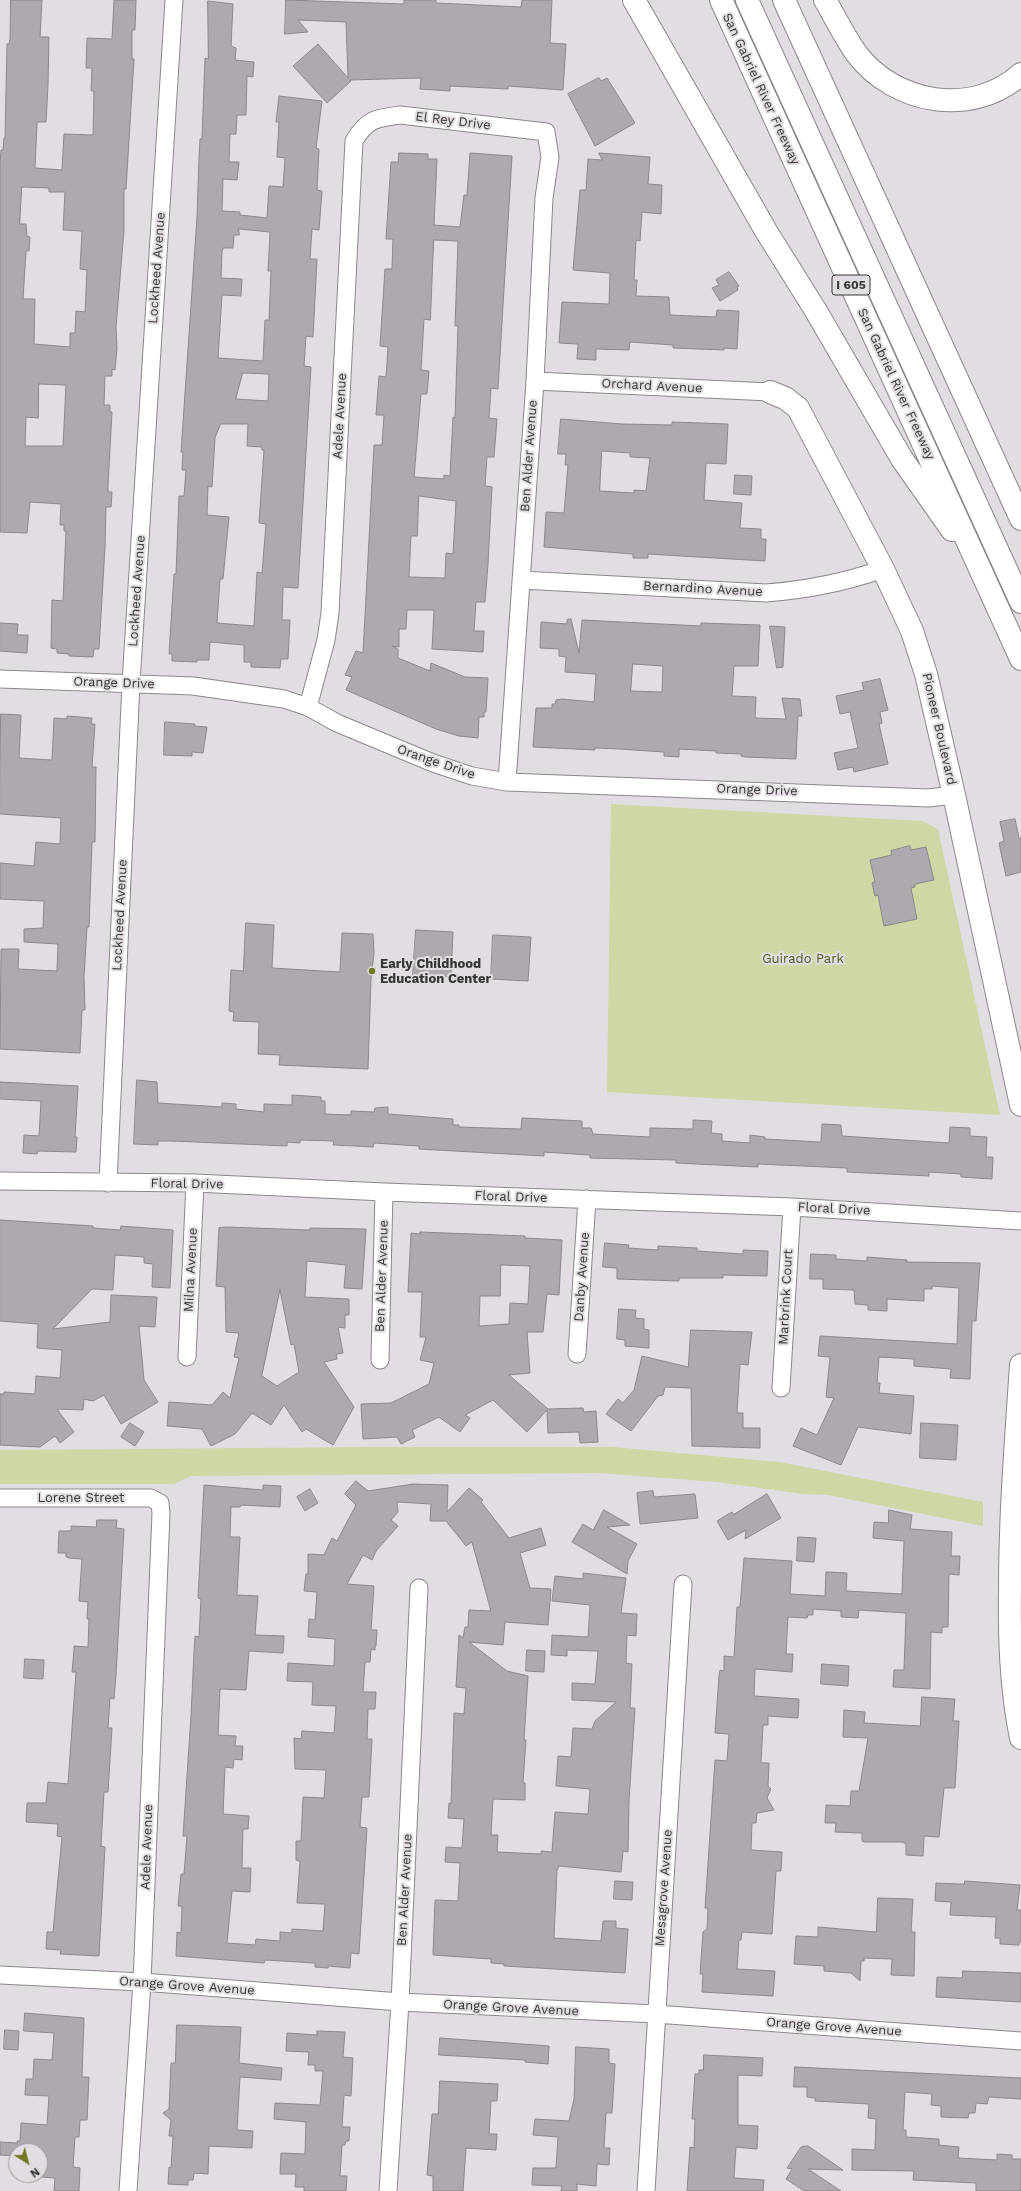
<!DOCTYPE html>
<html>
<head>
<meta charset="utf-8">
<style>
  body { margin:0 }
  #map { position:relative; width:1021px; height:2191px; overflow:hidden; background:#e2dde2; font-family:"Work Sans",sans-serif }
  canvas { display:block }
  .north { position:absolute; left:8px; top:2143px; width:40px; height:40px; box-sizing:border-box; background:#e2dde2; border:1px solid #9d999d; border-radius:50%; rotate:144deg; font-size:11px; font-weight:700; line-height:16px; text-align:center; color:#363436 }
  .north::after { content:''; display:block; margin:auto; width:14px; height:18px; background:#727822; clip-path:polygon(50% 0,100% 100%,50% 72%,0 100%) }
</style>
</head>
<body>
<div id="map">
<canvas width="1021" height="2191"></canvas>
<div class="north">N</div>
</div>
<script>
const g = document.querySelector('canvas').getContext('2d');
g.lineJoin = 'round';
function paint(path, color) { g.fillStyle = color; g.fill(path, 'evenodd'); }
function stroke(path, color, width, dash) { g.strokeStyle = color; g.lineWidth = width; g.lineCap = dash ? 'butt' : 'round'; g.setLineDash(dash || []); g.stroke(path); }
function label(font, color, halo, rows, align = 'center') {
  g.font = font + ' "Work Sans",sans-serif'; g.lineWidth = 4; g.setLineDash([]); g.textBaseline = 'middle'; g.strokeStyle = halo; g.fillStyle = color; for (const [text, x, y, turn = 0] of rows) {
    g.save(); g.translate(x, y); g.rotate((+turn || 0) * Math.PI / 180); g.textAlign = isNaN(turn) ? turn : align; if (halo) g.strokeText(text, 0, 0); g.fillText(text, 0, 0); g.restore();
  }
}
const green = new Path2D(`
  M611,804L922,821L938,829L1000,1115L607,1092Z
  M372,1447H613L779,1462L983,1502V1526L828,1495L803,1494L716,1482L599,1473L191,1476L174,1484H0V1450Z`);
const building = new Path2D(`
  M11,0H42L40,37H49L48,85L46,122H37L35,168L62,170L64,134L93,135L94,91H91L92,68H86L87,38L112,39L114,0H136L135,30H132V59H134L126,189H124V230L116,327L117,348L115,370L112,369V376H105L104,405H110V412H112L108,485V492H112L111,507H106L105,547L99,649H94L93,657L69,656V654L57,653V649L51,648L52,600L63,601L66,531H64V525H60L61,504L30,502L27,533L0,532V164L1,150H3L4,138H5L7,44H9L10,39ZM22,187L49,188V192H65L63,230L82,231L80,269L87,270L85,312L76,311L75,333H70V347L34,344L35,299H23L26,251H29L30,237L27,236L26,224H20ZM39,384L66,385L63,446H25L26,417L38,418Z
  M286,0L404,4V0H436V3L521,7L522,0H552L550,43L566,44L563,90L508,86V89L450,86V91L420,89L421,78L350,80L351,81L327,103L293,66L318,44L348,78L346,22L298,20L308,32L285,34Z
  M208,1L233,4L231,46L236,48L235,60L254,62L253,77L247,76L246,115H237L236,134H230L229,162H239L237,180L223,179L222,211L240,212V215L267,218L269,186L283,187L285,158L277,157L279,122H276L279,96L322,101L316,148L319,149L317,190L322,191L319,230L312,229L310,259H317L313,337L306,336L304,366L311,367L298,588L283,587L282,620H290L288,659H281L280,668L251,667V662H244V645L210,642L209,660H197V662L172,661V654H169L174,574H176L179,496H184L186,470H182L183,452H181L197,217L199,158L200,139H202L205,58L208,59ZM239,229L270,232L268,271H271L269,320H265L263,361L218,358L222,295L241,296L242,279L221,278L222,252L223,248H233L234,235H239ZM243,373L269,374L268,401L236,399ZM221,424H248L247,446L262,447V450H264L259,523L266,524L262,573L257,572L254,626L217,623L220,579H223L229,517L207,515L208,486L212,487L215,438Z
  M599,78L601,81L607,78L635,123L595,146L568,94Z
  M399,153L428,154V159H437L434,225L460,227L464,195H467L470,153L512,156L498,389L491,388L489,418L497,419L494,457H487L485,486L492,487L488,564L485,602H476L474,631H484L483,652L432,649L434,610H407L406,629H399V647L392,646L398,649V658L430,671L431,663L465,677L488,678L486,712H484V717H479L478,738L459,736L436,729L346,690L352,677L345,675L356,651L363,653L374,445H382L384,415H376L379,376L386,377L388,347L380,346L385,269H392L393,239H386L391,162H398ZM434,240L458,241L455,326H458L455,418L453,417L450,476L444,475V479L414,477L421,394H427L429,371L421,370L424,319L430,320ZM419,496L456,501L453,554L446,553L445,578L409,577L411,536H417Z
  M599,153L650,157L648,184L662,185L661,214L642,212L640,241L636,240L634,280H637L636,296L669,297L670,315L716,317L717,310L739,311L737,349L724,348V350L673,348V345L630,342L629,350L596,349V360L577,359L578,344L559,343L562,302L609,304L610,273L573,270L580,190H586L588,159L602,160Z
  M729,272L739,286L737,287L738,290L720,301L712,288L719,285L716,280Z
  M561,419L622,424L672,425V422L728,424L726,464L706,463L704,500L742,503L740,528L761,529V539H766L765,561L648,554V558H633V554L544,547L546,512L564,513L568,465H565L566,454H558ZM602,451L630,453V457L650,458L646,491L634,490V493L600,491Z
  M735,475L752,476L751,495L734,494Z
  M571,619L579,653L582,620L701,626V623L760,625L758,666H734L732,696L756,697L755,718L786,719L782,698L800,699L802,716H798L796,759L745,757L741,756V754L716,753V751L679,749V757L664,756V752L619,749L595,748V750L533,747L536,708H552V704H555L556,700L562,699L594,702L596,674L565,672L566,657L559,656V649L540,648L541,622L567,624V620ZM633,664L663,666L662,692L631,691Z
  M0,623L18,624L17,635H28L27,653L0,651Z
  M770,626L785,627L783,667L777,668Z
  M880,679L888,710L880,712L882,723L879,724L888,764L854,772L853,767L838,770L834,753L858,748L850,712L840,714L836,696L864,690L862,683Z
  M1,714L21,715L19,758L52,760L54,718L67,719V716L92,718L91,724H95L92,767H96L95,842H92L89,927H87L84,977L85,1010H82L80,1053L0,1049L1,949H19L18,969L57,971L58,944L24,942V929L43,928L44,901L0,899V863L34,866L36,842L60,844L61,818L0,814Z
  M165,722L195,724L194,726L207,727L203,753L192,752V756L164,755Z
  M1015,819L1019,838H1021V872L1006,876L999,843L1004,841L1000,822Z
  M910,846L911,850L926,847L934,880L915,884V887L911,888L917,919L884,926L878,895L875,896L872,883L875,882L870,860L892,855L891,851Z
  M246,923L274,925L272,968L340,972L342,933L373,934L374,953L371,979L368,1069L279,1065L280,1055L258,1054L259,1022L233,1021L234,1012L229,1011L231,970L243,971Z
  M416,930L453,932L451,977L413,975Z
  M493,935L531,937L528,981L491,979Z
  M137,1080L157,1082L158,1103L222,1107V1103L236,1104V1109L264,1112V1104L292,1105V1095L321,1097V1101H325V1114L351,1115V1111L374,1112L375,1108L388,1107V1114L453,1119V1125H459V1127L521,1129L522,1118L582,1121V1128H591L593,1134L650,1137V1128L693,1129V1120L712,1121L711,1133L722,1134V1141L750,1143V1135L765,1137V1139L821,1142L822,1124L841,1125L842,1136L949,1143L950,1127L970,1128V1136L987,1137L986,1157H993L992,1179L961,1177V1174L929,1172V1176L847,1172V1168L758,1164V1167L676,1163V1160L590,1158V1155L544,1152V1156L419,1149V1146L374,1143L373,1147L355,1146L333,1145L334,1141L300,1140V1143L287,1142V1146L172,1141H158V1145L134,1144Z
  M0,1082L78,1086L75,1137H77L76,1152L38,1151L37,1154L23,1153L24,1135L39,1136L41,1101L0,1099Z
  M0,1220L93,1226V1228L120,1230L121,1226L173,1230L170,1288L152,1287L153,1264L144,1263V1257L115,1255L113,1290L92,1289L53,1329L110,1322L111,1295L157,1297L155,1327L139,1326L144,1380L158,1402L121,1424L104,1395L93,1401L84,1399L83,1410L57,1409L74,1432L60,1443L55,1436L40,1447L0,1445V1394H4V1392L35,1394L36,1376L60,1378L62,1350L37,1348L38,1324L0,1321Z
  M226,1227L310,1230V1228L366,1229L362,1289L344,1288L346,1265L307,1261L305,1297L349,1299V1315H345V1328L338,1327L343,1353L336,1354L337,1359L324,1362L354,1407L333,1445L306,1429L302,1432L284,1405L271,1425L252,1413L235,1434L211,1446L202,1429L167,1426L169,1402L212,1405L223,1392L230,1398L239,1358L234,1357L239,1333L226,1332L225,1287L216,1286L219,1228ZM280,1290L291,1345L294,1344L299,1372L277,1386L262,1376Z
  M420,1232L525,1236V1238L562,1240L559,1295L547,1294L543,1332H527L530,1373L509,1375L548,1409L583,1408L584,1412L596,1411L598,1442L580,1443L579,1432L548,1433L547,1410L527,1432L493,1400L465,1415L470,1418L460,1432L439,1417L412,1430L415,1437L401,1444L397,1437L363,1439L361,1404L391,1403L429,1384L434,1363L420,1360L426,1337H420L422,1292H408L411,1233L420,1234ZM501,1265L530,1266L528,1304L510,1303L509,1324L479,1326L480,1296H500Z
  M605,1243L629,1245L628,1248L658,1250V1246L697,1248V1251L743,1254V1250L768,1251L767,1276L723,1275V1278H679V1281L617,1279V1268L603,1267Z
  M811,1254L836,1255V1259L867,1261V1257L907,1260V1262L980,1263L976,1321H972L970,1379L950,1378L951,1369L914,1366V1359L879,1357L877,1383H880L879,1393L914,1396L911,1434L858,1427L841,1465L793,1446L801,1428L817,1435L834,1398L826,1397L830,1357L818,1356L820,1336L957,1344L959,1288L932,1286V1289H924V1301L887,1299V1311L868,1310V1305L855,1304L854,1290L823,1289V1279H810Z
  M619,1309L636,1310L635,1318L644,1319V1329L649,1330V1348L625,1346V1340L617,1339Z
  M691,1330L752,1332L748,1365L740,1364L737,1413H743V1428H760V1448L692,1446L691,1388L665,1387L663,1395L658,1396L631,1431L606,1414L618,1399L623,1403L634,1390L642,1356L688,1367Z
  M130,1423L144,1432L135,1446L121,1437Z
  M921,1423L958,1425L956,1460L920,1458Z
  M356,1481L368,1491L413,1484L448,1485L447,1512L469,1488L483,1500L481,1502L509,1538L541,1528L546,1545L520,1553L530,1588L551,1589L548,1625L505,1622L503,1645L469,1642L507,1671L528,1676L524,1740H526L523,1783H525V1800L493,1799L491,1835H498L497,1852L541,1854V1851L552,1852L555,1812L588,1814L590,1789L556,1786L558,1756L571,1757L573,1728L592,1729L595,1721L616,1702L572,1700V1683L595,1684L598,1651L567,1650V1656L551,1655L552,1635L588,1637L590,1605L552,1601L555,1576L583,1579V1573L626,1578L621,1613L637,1614L636,1636L627,1635L626,1663L632,1664L630,1708H635L629,1801L628,1852L623,1851L621,1872L559,1866L557,1870L554,1938L601,1941L603,1921H616V1928L628,1929L625,1973L504,1966V1964L491,1963V1959L433,1955L435,1900L458,1901L460,1863L445,1862L446,1847L462,1848L464,1819L448,1818L449,1803L451,1804L454,1713L464,1714L466,1688L456,1687L459,1635L463,1638L465,1627H468L469,1610L491,1611L472,1542L466,1546L446,1521H430L431,1504L397,1502L398,1512L391,1520L398,1526L376,1551L372,1560L363,1555L347,1584L374,1586L371,1630H377L376,1646H375V1650L371,1649L370,1662H365L363,1692H376L375,1709H368L367,1739H372L369,1797H362L360,1827L367,1828L359,1954L351,1953L350,1968L328,1966V1968L315,1967V1963L265,1960L264,1963L176,1956L177,1932L181,1933L182,1906H178L181,1874H184L187,1836H183L191,1716L194,1652L195,1636L199,1637L201,1599L198,1598L204,1485L263,1490V1485L281,1486L280,1507L241,1505L240,1507H231L230,1537H240L237,1595L258,1596L255,1635L284,1636L283,1653L249,1651L246,1690L220,1689L218,1735L236,1736L235,1746H243L242,1760L234,1759L233,1768L225,1767L223,1814L249,1816L248,1829H243L242,1868H251L250,1892L232,1891L227,1943L255,1945L256,1939L280,1941V1932L292,1933V1929L323,1931L325,1904L297,1903L300,1861L296,1860V1841H301L303,1797L324,1798L326,1770L295,1769L294,1738L301,1739L302,1731L334,1733L336,1706L312,1705L313,1682L287,1681L288,1663L334,1666L335,1639L308,1637L309,1619L315,1620L317,1592L304,1591L306,1574H308V1554L324,1555L332,1538L337,1541L356,1505L345,1494Z
  M310,1489L318,1503L305,1511L297,1497Z
  M653,1491L654,1497L695,1494L698,1518L640,1524L637,1493Z
  M767,1494L781,1518L745,1539L746,1530L728,1540L717,1521L732,1512L734,1514Z
  M604,1510L630,1525L607,1527L637,1544L628,1561L627,1574L572,1542L583,1524L593,1530Z
  M889,1510L912,1515L910,1529L952,1532L951,1556H960L959,1575L949,1574L948,1627H942V1633L931,1632L930,1689L893,1687L894,1670H904L906,1613L859,1610L858,1618L841,1617V1611L813,1609V1615H808L807,1618L788,1617L786,1654H793L792,1672L755,1669L754,1696L799,1699L798,1718L768,1716V1725H763L761,1763H769L768,1786L771,1789L767,1798L774,1810L757,1813L756,1823H752L751,1850L782,1852L781,1871H776L772,1934L742,1932L741,1940H739L737,1969L775,1971L773,1996L702,1992L703,1974H700L703,1932L707,1929L708,1908H705L715,1760L727,1761L729,1734L715,1733L719,1676L720,1670L724,1671V1656L734,1657L737,1607H740L744,1558L792,1561L790,1594L825,1596L826,1572L847,1573L846,1591L902,1594L904,1541L873,1538L874,1522L888,1523Z
  M97,1520H117L116,1528L124,1529L116,1675L114,1699L110,1698L108,1728H112L108,1792H104L101,1846L105,1847L99,1956L60,1954L61,1950L46,1949L47,1932H53L62,1837L57,1836L58,1824L26,1822L27,1803H46L48,1782L68,1784L76,1672H72L74,1650V1646L88,1647L89,1619H87L88,1602L79,1601L82,1559L69,1558L66,1557V1553H58L59,1531H71V1526L96,1527Z
  M798,1537L816,1538L814,1562L797,1561Z
  M527,1650L545,1651L544,1672L526,1671Z
  M25,1659L44,1660L43,1679L24,1678Z
  M822,1664L849,1666L848,1686L821,1684Z
  M922,1697L955,1699L953,1721H959L955,1788H944L939,1837L924,1836L923,1856L906,1855V1844L903,1842H865L862,1841V1833L835,1832L836,1823H825L826,1805L850,1806L851,1791H859L868,1738L843,1737L844,1710L865,1712L864,1723L920,1726Z
  M615,1881L633,1882L632,1900L614,1899Z
  M965,1881L1020,1885L1017,1910H1021V1940L1019,1945L1000,1944V1938H995L996,1917L950,1915L951,1902L935,1901L936,1883L958,1884H964Z
  M878,1898L913,1899L911,1932H915L914,1976L891,1975L892,1959L864,1958V1961H861L860,1981L851,1973L824,1971V1966L794,1964L796,1936L818,1937V1927L876,1932Z
  M963,1971L1021,1973V2002L936,1997L937,1977L962,1978Z
  M25,2013L84,2018L82,2077H89L87,2120H80L79,2137H75L73,2167L80,2168L79,2191H54L55,2178L29,2176L40,2175V2151H16V2156L0,2155V2142L17,2143V2141H20L21,2123L47,2125L49,2096L25,2095L26,2079H33L34,2059L52,2060L54,2033L24,2031Z
  M177,2025L241,2027L239,2063L282,2068L281,2080L240,2077L237,2130L253,2131L252,2148L209,2146L208,2174L194,2173L193,2180H188V2185H186L168,2184L169,2167L171,2168L173,2136H169L171,2120L163,2113L169,2109L171,2063H175Z
  M5,2030L19,2031L18,2050L4,2049Z
  M317,2031L345,2032L343,2057L353,2058L351,2096L344,2095L342,2127H350L349,2141H346L345,2145H342L340,2176H347L346,2191H304V2187H295L296,2174H280L281,2153L305,2154L306,2122L274,2119L275,2103L320,2105L323,2071H315V2065H308L309,2052L286,2051L287,2033L317,2035Z
  M440,2038L549,2046L548,2064L525,2062V2060L439,2055Z
  M576,2047L609,2049V2063L615,2064L612,2113H606L604,2148H610L609,2165L597,2164L596,2186L577,2184V2191H561L562,2186L532,2185L533,2168H556L558,2137L533,2135L535,2119L569,2121L574,2099Z
  M704,2055L763,2058L762,2076L738,2075V2125L758,2126L757,2149L736,2147L734,2178L764,2180L763,2191H687L690,2147L694,2148L695,2119H692L695,2074H699V2070H703Z
  M795,2067L1021,2078V2099L989,2097L987,2104L976,2103L975,2113H969L968,2118L941,2117V2106L931,2105L932,2094L905,2092L903,2130H906V2137L939,2139V2145L959,2147L958,2158L997,2160V2154L1012,2155V2159H1021V2191H976V2183L913,2180L914,2171L852,2170V2149L875,2150L876,2119L868,2118L869,2104L815,2101V2098L807,2097V2087H794Z
  M440,2081L498,2084L497,2101H491L489,2134H497L496,2150L466,2148L463,2191H433V2176L427,2175L432,2114H438Z
  M808,2146L843,2170L808,2169L841,2191H804L786,2179L792,2169L787,2168L801,2147Z`);
const street = new Path2D(`
  M535,381L770,392
  M521,580L766,593C805,590 846,582 883,569
  M0,679L193,686L284,699L308,707L337,723L433,763L472,776L507,782L928,798L954,795
  M308,707L326,640L330,613L354,141C367,119 376,118 400,115L546,132L550,157L544,198L535,381L507,782
  M0,1181L195,1183L384,1192L792,1207L1021,1221
  M108,1183L131,683L174,0
  M577,1354L587,1199
  M187,1357L195,1183
  M380,1360L384,1192
  M781,1388L792,1207
  M0,1498H151L160,1503L161,1513L142,1982L128,2191
  M0,1975L142,1982L400,2002L656,2014L1021,2041
  M388,2191L400,2002L419,1588
  M646,2191L683,1584`);
const secondary = new Path2D(`
  M770,392L785,398L798,408L883,569L912,631L926,674L954,795L1021,1105
  M1021,1365C1016,1440 1010,1514 1010,1589C1009,1639 1011,1689 1021,1738`);
const highway = new Path2D(`
  M634,0L766,231L816,311L902,459L952,530
  M721,0L1021,659
  M747,0L1021,602
  M784,0L1021,519
  M825,0C835,17 844,36 856,53C894,104 972,118 1021,74`);
const markers = [
  [372,971,4,"#727822"]
];
const shields = [
  [851,285,38]
];
const shieldNames = [
  ["I 605",851,285]
];
const streetNames = [
  ["San Gabriel River Freeway",761,89,65],
  ["El Rey Drive",453,121,7],
  ["Lockheed Avenue",157,268,-86],
  ["San Gabriel River Freeway",896,384,65],
  ["Orchard Avenue",652,386,3],
  ["Adele Avenue",340,416,-87],
  ["Ben Alder Avenue",529,456,-86],
  ["Bernardino Avenue",703,589,3],
  ["Lockheed Avenue",137,591,-86],
  ["Orange Drive",114,683,2],
  ["Pioneer Boulevard",939,729,77],
  ["Orange Drive",436,762,19],
  ["Orange Drive",757,790,2],
  ["Lockheed Avenue",120,915,-87],
  ["Floral Drive",187,1184,1],
  ["Floral Drive",511,1197,2],
  ["Floral Drive",834,1209,3],
  ["Milna Avenue",191,1270,-87],
  ["Ben Alder Avenue",382,1276,-88],
  ["Danby Avenue",582,1277,-86],
  ["Marbrink Court",786,1297,-87],
  ["Lorene Street",81,1498],
  ["Adele Avenue",147,1847,-88],
  ["Mesagrove Avenue",664,1888,-86],
  ["Ben Alder Avenue",405,1890,-87],
  ["Orange Grove Avenue",187,1986,4],
  ["Orange Grove Avenue",511,2008,3],
  ["Orange Grove Avenue",834,2027,4]
];
const parkNames = [
  ["Guirado Park",803,959]
];
const poiNames = [
  ["Early Childhood",380,964],
  ["Education Center",380,979]
];
paint(green, '#d0d6a4');
paint(building, '#ada9ae');
stroke(building, '#8c878c', 1);
stroke(street, '#8b878c', 19);
stroke(secondary, '#8b878c', 24);
stroke(highway, '#8b878c', 24);
stroke(street, '#fff', 17);
stroke(secondary, '#fff', 22);
stroke(highway, '#fff', 22);
for (const [x, y, r, color] of markers) { const dot = new Path2D(); dot.arc(x, y, r, 0, 2 * Math.PI); g.fillStyle = color; g.fill(dot); stroke(dot, '#e2dde2', 1.5); }
for (const [x, y, w] of shields) { const box = new Path2D(); box.roundRect(x - w / 2, y - 10, w, 20, 3); g.fillStyle = '#e2dde2'; g.fill(box); stroke(box, '#363436', 1); }
label('bold 12px', '#363436', null, shieldNames);
label('13px', '#363436', '#e2dde2', streetNames);
label('13px', '#565b22', '#e2dde2', parkNames);
label('bold 13px', '#363436', '#e2dde2', poiNames, 'left');
</script>
</body>
</html>
